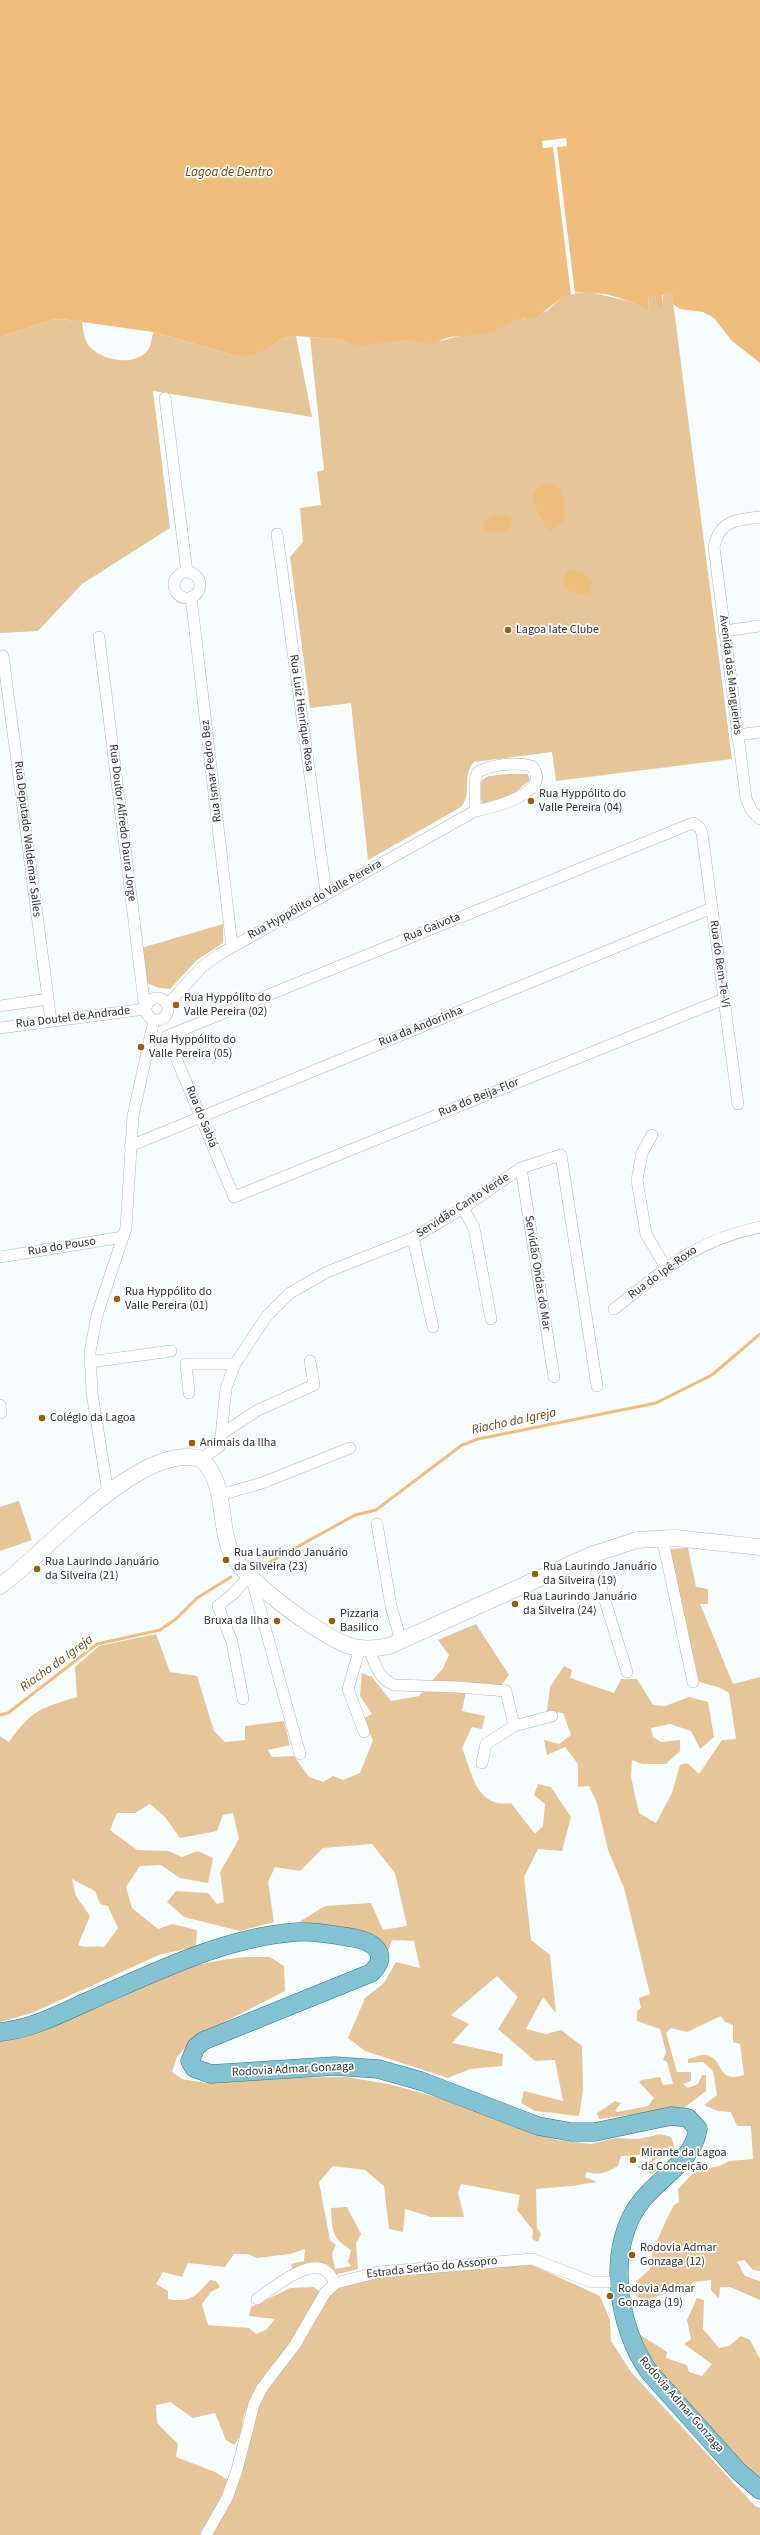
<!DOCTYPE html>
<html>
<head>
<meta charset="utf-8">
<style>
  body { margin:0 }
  canvas { display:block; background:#f7fdff }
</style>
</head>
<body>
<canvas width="760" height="2535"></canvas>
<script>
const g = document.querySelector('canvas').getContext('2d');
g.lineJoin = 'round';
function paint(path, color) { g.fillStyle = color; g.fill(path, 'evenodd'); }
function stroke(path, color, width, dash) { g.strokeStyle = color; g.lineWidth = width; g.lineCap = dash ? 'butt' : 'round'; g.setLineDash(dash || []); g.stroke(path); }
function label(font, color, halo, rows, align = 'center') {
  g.font = font + ' "Source Sans 3",sans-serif'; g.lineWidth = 3.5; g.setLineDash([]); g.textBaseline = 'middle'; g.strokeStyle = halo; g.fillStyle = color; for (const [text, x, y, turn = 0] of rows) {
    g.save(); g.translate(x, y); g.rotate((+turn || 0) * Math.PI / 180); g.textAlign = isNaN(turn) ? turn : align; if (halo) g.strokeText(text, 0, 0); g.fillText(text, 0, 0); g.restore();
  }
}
const green = new Path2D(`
  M588,292L629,301L649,311L648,296H655L657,307H663V293L670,292L672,294L732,759L556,781L552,752L474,762C461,776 473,793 461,807L368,860L351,703L310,708L290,557L303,542L300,508L321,505L317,472L324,470L310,337L337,339L353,345L409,340L440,341L502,325L514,319H524L547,311L560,299L571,293Z
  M61,319L82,322C83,328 84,340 89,346C102,361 134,367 148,350C151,346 152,338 153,332L236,356L269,348L283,338L296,336L312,417L153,391L170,528L82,584L38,631L0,633V337L51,320Z
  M508,774H528L530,780L512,795L485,804L482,803L479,790L482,780L489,776Z
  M223,924V943L197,960L170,989L159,988L147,983L141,948Z
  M19,1501L32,1540L0,1551V1507Z
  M688,1548L696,1587L708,1589V1604H700L733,1684L760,1677V2271L753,2270L744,2260L737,2262L745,2276L760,2281V2300L730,2287H720L719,2299L711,2290V2280L693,2282L689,2293H665L648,2300L637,2297L636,2282L650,2269L653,2250L668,2216L674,2205L679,2202L678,2189L696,2170L720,2166L729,2161L753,2159L751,2126H737L731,2112L718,2111L704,2105L717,2095L713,2071L703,2062L688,2063V2059C693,2058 701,2054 706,2055C725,2059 716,2084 744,2075L740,2044L733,2042V2025L725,2022L721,2016L687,2032L671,2028L666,2033L677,2072H691V2081L683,2084L688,2088L698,2084L702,2075H706V2091L684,2108L599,2119L597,2113L615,2101L621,2103L615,2111L618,2112L648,2106L654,2098L639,2082L642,2080L660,2077L663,2085L673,2084L667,2062L663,2060L666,2052L660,2029L637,2021V2011L641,2008L639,1998L650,1994L624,1888L608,1850L597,1803L589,1786L578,1787V1764L565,1747L547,1755L544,1740L559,1744L571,1735L563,1713L547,1711L550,1687L564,1666L572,1670L570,1678L614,1693L621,1679H637L653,1705L665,1706L689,1697L708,1702L714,1737L700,1749L691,1731L670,1724L651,1728L653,1737L661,1742L680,1740V1751L666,1764H642L632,1760L631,1777L639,1813L656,1823L672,1793L680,1765L687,1763L699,1774L722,1740L736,1739L729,1693L721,1688L699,1682L668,1549Z
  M476,1624L509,1675L495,1694L466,1691L462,1711L485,1716L482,1729L472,1727L462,1748C473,1775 476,1808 511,1803L535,1834L543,1826L545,1804L534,1795L538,1784L551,1787L571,1817L562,1851L538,1849L524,1877L531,1940L550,1955L556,2013L543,1997L526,2029L546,2034L561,2030L582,2046L583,2090L579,2116L535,2111L521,2103L524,2091L563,2101L555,2060L535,2061L498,2029L518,1997L497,1976L451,2015L469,2024L452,2043L503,2054L502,2066L470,2069L448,2078L365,2051L348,2038L365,1998L384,1983L396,1962L420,1968L414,1941L392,1940L386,1957L364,1933L299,1922L325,1906L371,1903L383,1930L407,1926L395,1873L372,1844L323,1848L300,1871L275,1867L268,1882L274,1922L240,1931L184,1917L167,1902L176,1891L208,1893L217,1904L224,1902L220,1872L239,1839L233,1813L223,1815L217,1831L180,1838L165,1817L150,1804L135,1813H117L110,1830L137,1850L169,1851L182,1857L198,1851L213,1858L208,1883L180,1878L161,1865L140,1866L126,1887L132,1908L158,1929L172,1924L197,1930L196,1947L161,1954L32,2013L0,2022V1736L9,1742C32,1710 40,1708 77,1697L75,1667L99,1646L156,1634L170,1672L197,1676L214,1731L225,1742L245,1740V1726L284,1721L290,1745L268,1750L272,1757L294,1756L309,1777L323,1782L333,1776L343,1780L360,1773L373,1740L362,1719L372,1714L360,1696L362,1673L372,1677L391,1701L419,1696L443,1668L449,1655L438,1640ZM72,1879L95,1891L100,1904L108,1906L118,1928L104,1947C94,1945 86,1949 78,1945L90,1916L76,1896Z
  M244,1957H270L284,1966L285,1991L195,2037L177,2057L172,2072L182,2079L206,2083L253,2078L346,2077L389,2084L461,2104L520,2128L557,2140L591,2144L615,2138L638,2139L661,2134L671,2137L676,2151L668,2158L660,2156L652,2162L662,2167L652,2174L637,2167L650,2162L655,2154L621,2156L618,2166C607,2172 599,2176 587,2172L585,2177L597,2182L572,2186L536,2189L537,2228L541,2234L538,2242L532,2239L533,2230L517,2210L520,2195L461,2184L458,2193L464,2217H431L405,2209L403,2232L389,2229L384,2186L365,2170L333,2166L319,2182L330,2240L336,2245L332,2254L335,2269L351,2266L348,2262L351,2250C331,2238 332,2229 331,2208L347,2207L361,2234L356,2243L358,2269L334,2275L293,2271L291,2264L304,2261L305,2249L290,2254L257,2258L248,2254H234L225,2267L188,2263L182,2277L163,2272L156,2284L168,2291V2299C191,2303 196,2296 210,2280L216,2281L220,2287L211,2292L202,2304L208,2325L249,2328L256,2334L266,2330L275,2319L249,2316L251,2307L290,2288L314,2287L321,2293L295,2339L256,2387L244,2415L240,2436L234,2445L226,2440L215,2413L193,2418L170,2402L156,2405L157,2423L178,2444L176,2457L215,2472L228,2480L224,2493L201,2535H0V2036C79,2006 159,1966 244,1957Z
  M530,2264L600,2296L610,2320L611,2341L631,2372L755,2506L760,2508V2535H212L257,2407L266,2389L304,2340L329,2295L343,2285L374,2278Z
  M697,2298L704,2300L703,2329L719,2348L729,2346L741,2336L750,2340L760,2359V2483L655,2367L639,2334L667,2352L666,2358L687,2365L689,2372L702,2376L712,2364L684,2344L691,2339L687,2320Z`);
const water = new Path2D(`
  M0,0H760V363L732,341L714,318L703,312L680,309L673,304L672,294L669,292L662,295L663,307H657L655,296H648L649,311L629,301L606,294L575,292L560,299L537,317L514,320L494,331L484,334L450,337L430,344L409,340L364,345H353L337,339L296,336L283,338L269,348L253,355L236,356L153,332L61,319L51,320L0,337Z
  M550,483L562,490L565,511L563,521L550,531C543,527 544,522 540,516C531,499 526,489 550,483Z
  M498,515L508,516L513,520L509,530L487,533L483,529C484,519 489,518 498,515Z
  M567,570C577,571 587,572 592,581L590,592L581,595L565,589L563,579Z`);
const pier = new Path2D(`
  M566,138L567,146L557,147L575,294L571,295L553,147L543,148L542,141Z`);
const stream = new Path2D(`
  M261,1567L355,1515L376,1510L462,1445L478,1439L656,1403L712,1375L760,1334
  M0,1715L8,1713L97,1644L160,1630L176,1619L197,1598L231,1577`);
const minor = new Path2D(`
  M165,398L187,572
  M760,517C736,520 720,520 714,547L746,798L751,810L760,819
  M277,534L326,893
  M174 585a13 13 0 1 1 26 0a13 13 0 1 1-26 0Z
  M191,597L232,946
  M724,631L760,626
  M3,656L51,1021
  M737,735L760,732
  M146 1009a11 11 0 1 1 22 0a11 11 0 1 1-22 0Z
  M724,999L234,1197L167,1036L693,823L700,828L702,833L738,1104
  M167,1005L202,967L218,955L475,811C491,808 554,793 532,766C517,762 492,764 478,772L475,780V811
  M0,1006L48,999
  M0,1028L145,1009L99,637
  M652,1135L642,1153L637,1180L646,1234L666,1268
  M130,1146L712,908
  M521,1168L554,1377
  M463,1208L474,1228L491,1319
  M413,1238L433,1327
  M0,1257L123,1237
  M614,1309C665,1269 694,1241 760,1227
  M90,1362L171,1351
  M189,1393L186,1364H235
  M0,1405L1,1413
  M223,1433L258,1410L314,1385L310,1361
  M201,1459L220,1446L226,1388L235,1364L266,1317L290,1293L327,1272L413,1238L463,1208L521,1168L561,1155L597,1386
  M108,1493L92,1393L90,1352L97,1315L126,1228L133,1116L154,1020
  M220,1495L262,1483L350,1448
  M377,1524L391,1606L401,1641
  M662,1537L693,1682
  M591,1555L627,1672
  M252,1580L300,1754
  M360,1648L348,1689L364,1732
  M369,1649C375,1664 378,1678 394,1685L458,1687L506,1691L514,1726L486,1744L482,1763
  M243,1699L232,1642L218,1606L233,1594L249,1576
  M514,1726L552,1716
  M257,2299C272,2289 308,2258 326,2271C330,2274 333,2280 336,2283
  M206,2535L227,2498L237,2470L254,2404L262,2388L295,2345L325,2293L336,2283L379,2272L532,2259L592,2282H620`);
const secondary = new Path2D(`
  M0,1586C46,1553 141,1440 201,1459C227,1483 218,1520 230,1550C242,1579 318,1634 347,1645C361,1650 375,1649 389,1646L591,1555L637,1540L675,1538L760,1547`);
const primary = new Path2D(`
  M0,2032C32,2029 62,2013 91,2000C156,1972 225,1937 297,1932C316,1931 336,1935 354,1938C375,1942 390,1955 371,1973L203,2041L196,2047L190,2061L194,2068L211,2074L335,2066L378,2069L421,2081L538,2126L571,2132H595L671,2116L688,2118L698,2129C694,2159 661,2177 643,2199C604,2245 617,2328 650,2373L738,2471L760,2490`);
const markers = [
  [508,630,4,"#90600b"],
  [531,801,4,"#90600b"],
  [176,1005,4,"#90600b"],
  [141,1047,4,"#90600b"],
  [117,1299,4,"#90600b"],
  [42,1418,4,"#90600b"],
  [192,1443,4,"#90600b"],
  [226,1560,4,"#90600b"],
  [37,1569,4,"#90600b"],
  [535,1574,4,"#90600b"],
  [515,1604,4,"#90600b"],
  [277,1621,4,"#90600b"],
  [332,1621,4,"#90600b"],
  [633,2160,4,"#90600b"],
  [632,2255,4,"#90600b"],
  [610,2296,4,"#90600b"]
];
const poiNames = [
  ["Lagoa Iate Clube",516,630],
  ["Rua Hyppólito do",539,794],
  ["Valle Pereira (04)",539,808],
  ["Rua Hyppólito do",184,998],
  ["Valle Pereira (02)",184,1012],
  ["Rua Hyppólito do",149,1040],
  ["Valle Pereira (05)",149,1054],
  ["Rua Hyppólito do",125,1292],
  ["Valle Pereira (01)",125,1306],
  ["Colégio da Lagoa",50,1418],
  ["Animais da Ilha",200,1443],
  ["Rua Laurindo Januário",234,1553],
  ["da Silveira (23)",234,1567],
  ["Rua Laurindo Januário",45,1562],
  ["da Silveira (21)",45,1576],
  ["Rua Laurindo Januário",543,1567],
  ["da Silveira (19)",543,1581],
  ["Rua Laurindo Januário",523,1597],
  ["da Silveira (24)",523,1611],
  ["Pizzaria",340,1614],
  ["Basilico",340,1628],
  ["Bruxa da Ilha",269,1621,"right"],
  ["Mirante da Lagoa",641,2153],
  ["da Conceição",641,2167],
  ["Rodovia Admar",640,2248],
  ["Gonzaga (12)",640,2262],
  ["Rodovia Admar",618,2289],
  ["Gonzaga (19)",618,2303]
];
const streetNames = [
  ["Avenida das Mangueiras",730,675,83],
  ["Rua Luiz Henrique Rosa",301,713,82],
  ["Rua Ismar Pedro Bez",212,771,-97],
  ["Rua Doutor Alfredo Daura Jorge",122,823,83],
  ["Rua Deputado Waldemar Salles",27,839,83],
  ["Rua Hyppólito do Valle Pereira",315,900,-29],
  ["Rua Gaivota",432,928,-22],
  ["Rua do Bem-Te-Vi",719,964,82],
  ["Rua Doutel de Andrade",73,1018,-7],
  ["Rua da Andorinha",421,1027,-22],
  ["Rua do Beija-Flor",479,1098,-22],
  ["Rua do Sabiá",201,1117,68],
  ["Servidão Canto Verde",463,1206,-33],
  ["Rua do Pouso",62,1247,-9],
  ["Servidão Ondas do Mar",537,1273,81],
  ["Rua do Ipê-Roxo",663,1273,-36],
  ["Rodovia Admar Gonzaga",293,2070,-3],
  ["Estrada Sertão do Assopro",432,2268,-6],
  ["Rodovia Admar Gonzaga",681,2405,49]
];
const waterNames = [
  ["Lagoa de Dentro",229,173],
  ["Riacho da Igreja",514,1422,-12],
  ["Riacho da Igreja",57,1664,-36]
];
paint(green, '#e6c599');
paint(water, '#efbe7d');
paint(pier, '#f7fdff');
stroke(stream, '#efbe7d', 3);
stroke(minor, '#aeb6b8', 12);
stroke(secondary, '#aeb6b8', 17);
stroke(primary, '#2f7486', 19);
stroke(minor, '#fff', 11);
stroke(secondary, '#fff', 16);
stroke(primary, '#83c2d2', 18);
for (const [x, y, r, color] of markers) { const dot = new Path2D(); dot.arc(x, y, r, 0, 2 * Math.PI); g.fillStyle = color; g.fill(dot); stroke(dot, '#fff', 1.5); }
label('12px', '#2c2f30', '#fff', poiNames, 'left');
label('12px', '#2c2f30', '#fff', streetNames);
label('italic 13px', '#674715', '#fff', waterNames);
</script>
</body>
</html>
